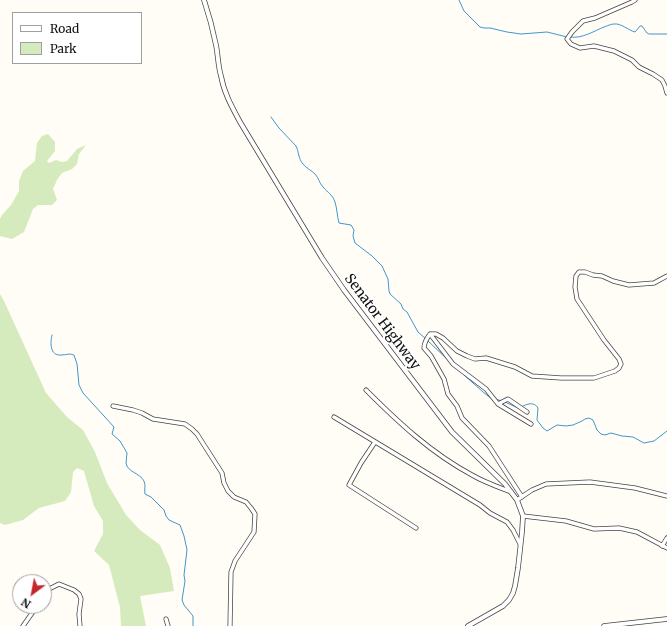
<!DOCTYPE html>
<html>
<head>
<meta charset="utf-8">
<style>
  body { margin:0 }
  #map { position:relative; width:667px; height:626px; overflow:hidden; background:#fffdf5; font-family:Merriweather,serif }
  canvas { display:block }
  .legend { position:absolute; left:12px; top:12px; width:130px; height:52px; box-sizing:border-box; background:#fff; border:1px solid #a0a0a0; margin:0; padding:5px 7px; list-style:none; font-size:12px; color:#111 }
  .legend li { display:flex; align-items:center; gap:8px; height:20px }
  .legend b { width:20px; border:1px solid #a0a0a0 }
  .north { position:absolute; left:12px; top:574px; width:40px; height:40px; box-sizing:border-box; background:#fff; border:1px solid #a0a0a0; border-radius:50%; rotate:212deg; font-size:11px; font-weight:700; line-height:16px; text-align:center; color:#111 }
  .north::after { content:''; display:block; margin:auto; width:14px; height:18px; background:#c4262e; clip-path:polygon(50% 0,100% 100%,50% 72%,0 100%) }
</style>
</head>
<body>
<div id="map">
<canvas width="667" height="626"></canvas>
<ul class="legend">
<li><b style="height:5px;background:#fff"></b>Road</li>
<li><b style="height:11px;background:#d5ebbd"></b>Park</li>
</ul>
<div class="north">N</div>
</div>
<script>
const g = document.querySelector('canvas').getContext('2d');
g.lineJoin = 'round';
function paint(path, color) { g.fillStyle = color; g.fill(path, 'evenodd'); }
function stroke(path, color, width, dash) { g.strokeStyle = color; g.lineWidth = width; g.lineCap = dash ? 'butt' : 'round'; g.setLineDash(dash || []); g.stroke(path); }
function label(font, color, halo, rows, align = 'center') {
  g.font = font + ' Merriweather,serif'; g.lineWidth = 4; g.setLineDash([]); g.textBaseline = 'middle'; g.strokeStyle = halo; g.fillStyle = color; for (const [text, x, y, turn = 0] of rows) {
    g.save(); g.translate(x, y); g.rotate((+turn || 0) * Math.PI / 180); g.textAlign = isNaN(turn) ? turn : align; if (halo) g.strokeText(text, 0, 0); g.fillText(text, 0, 0); g.restore();
  }
}
const green = new Path2D(`
  M48,134L55,142V151L47,161L49,163L56,160L62,162L67,161L77,149L86,145L79,154L77,164L72,169L62,173L57,180L53,189L57,200L52,205H38L33,209L24,232L12,239L0,236V219L2,215L11,205L19,191V181L23,171L35,161L37,143L42,136Z
  M0,294L4,301L46,393L67,417L83,430L95,452L107,483L126,515L140,530L160,545L170,568L174,591L140,596L146,626H121L120,607L109,565L94,551L103,534V521L94,506L84,471L77,468L73,472L71,492L65,501L39,508L23,520L5,525L0,523Z`);
const stream = new Path2D(`
  M459,0L464,11L480,27L484,28H490L507,32L521,34L547,32L567,37
  M570,37C582,39 594,31 604,27C607,26 611,24 614,24C621,23 628,30 635,32L640,26H642L647,33L649,34H667
  M271,117L279,128L296,146C299,152 298,158 303,164C306,168 311,170 315,174C319,178 319,183 323,187C328,193 332,194 335,202C337,208 337,216 339,223L351,225L354,230L353,236L355,243L372,256L382,266L388,279L389,291L390,294L401,304L403,309L407,312L418,332L426,339
  M52,335C50,343 50,356 61,355C66,355 69,353 74,355L77,364L79,385L83,393L114,427L112,434L120,441L127,453C127,456 126,460 126,463C127,472 140,473 144,481C146,486 144,490 145,494L151,497L164,510L166,516L169,520L180,525L184,536L187,550L184,575L185,581L182,600L184,605L193,616V626
  M428,341L446,358
  M463,374L483,392L492,399
  M495,399L502,401
  M505,402L518,408
  M521,407C527,404 534,401 538,408L537,420L543,428L547,431L557,425L566,426L573,425L582,421L585,419L589,418L593,420L597,430L601,434L605,435L611,433L622,436L633,437L644,443L654,441L667,431`);
const minor = new Path2D(`
  M635,0L632,2L595,18L583,21L572,32L567,39L571,44L580,48L594,46L614,51L632,60L639,67L653,74L662,80L665,86L667,93
  M430,334L453,364L486,389L498,404L531,424
  M366,390C398,422 431,453 472,475C484,482 498,487 511,492
  M498,404L508,399L527,412
  M113,406L133,410L142,413L153,419L185,424L192,429L197,434L222,473L224,483L228,491L234,497L246,502L251,508L255,514L254,532L235,561L231,572L230,626
  M334,417L480,505L490,513L507,522L513,530L520,544
  M375,442L361,463L349,485L416,528
  M522,497L489,446L462,418L457,406L448,394L444,379L431,356L424,348C424,342 427,338 430,334H436L443,338L457,351L467,356L475,359L486,358L515,367L532,376L561,378H594L615,371L619,368L621,364L619,359L604,340L577,299L575,287L576,276L579,272H585L593,275L602,276L613,281L629,285L654,283L667,276
  M517,500L532,490L546,484L590,482L635,488L667,496
  M523,516L566,521L594,529L619,528L637,532L667,548
  M662,546L667,538
  M44,596L49,589L59,584L74,590L79,594L81,599L79,614L80,626
  M166,619L168,626
  M23,626L37,606`);
const tertiary = new Path2D(`
  M204,0C209,15 213,30 216,45C218,55 218,66 221,76C224,93 232,107 240,122L322,258L344,290L452,432L505,484L517,500L523,516L522,532L518,568L515,586L513,593L509,600L503,606L468,626
  M604,626L667,619`);
const streetNames = [
  ["Senator Highway",382,322,53]
];
paint(green, '#d5ebbd');
stroke(stream, '#3f96cf', 1);
stroke(minor, '#444', 5);
stroke(tertiary, '#444', 5.5);
stroke(minor, '#fff', 3.5);
stroke(tertiary, '#fff', 4);
label('14px', '#111', '#fff', streetNames);
</script>
</body>
</html>
